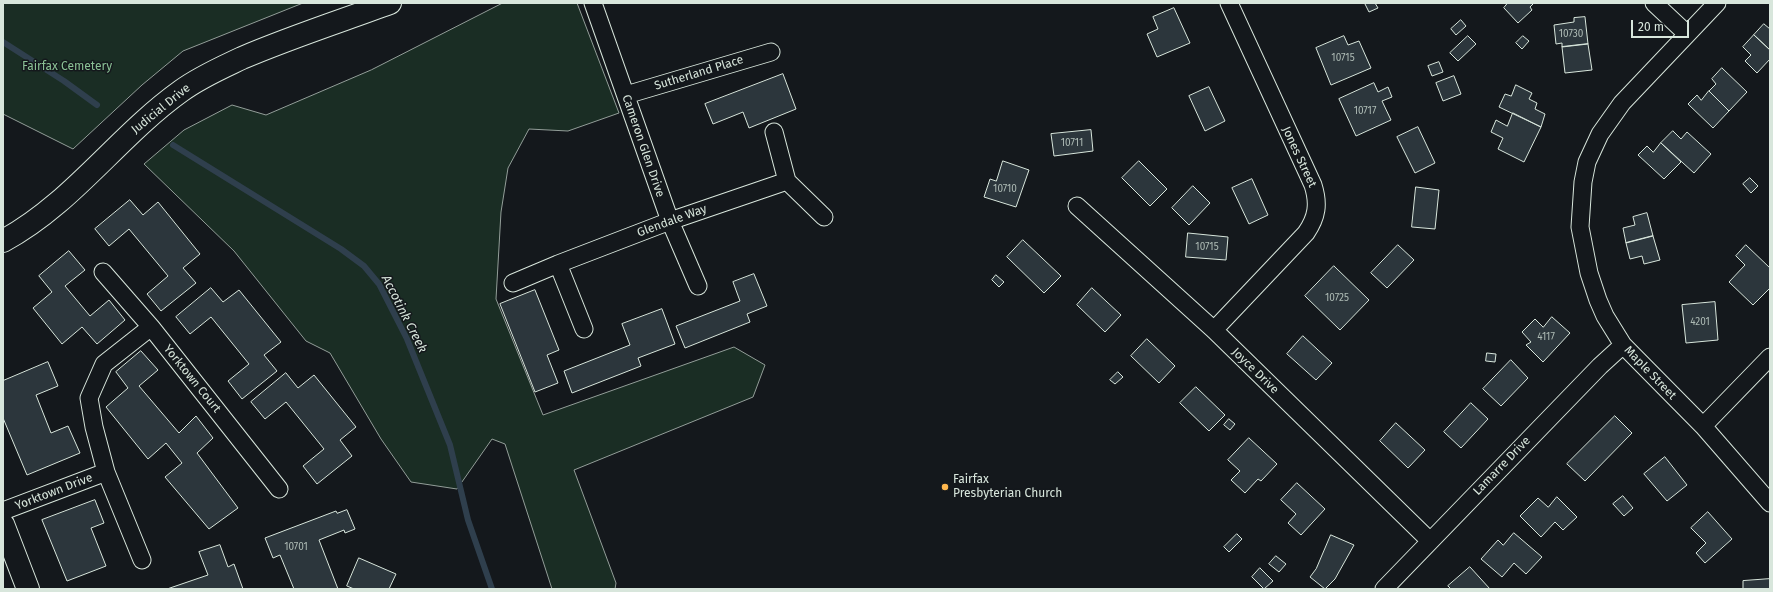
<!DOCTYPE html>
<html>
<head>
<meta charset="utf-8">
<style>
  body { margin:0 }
  #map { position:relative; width:1773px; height:592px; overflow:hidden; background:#14181c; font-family:"Fira Sans",sans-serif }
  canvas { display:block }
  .frame { position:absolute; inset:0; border:4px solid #d8e6dc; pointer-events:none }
  .scale { position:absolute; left:1631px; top:20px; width:58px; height:18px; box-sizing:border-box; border:2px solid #d8e6dc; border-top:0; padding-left:5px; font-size:12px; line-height:14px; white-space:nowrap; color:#d8e6dc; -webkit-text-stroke:3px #14181c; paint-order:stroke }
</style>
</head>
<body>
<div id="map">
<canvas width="1773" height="592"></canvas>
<div class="frame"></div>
<div class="scale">20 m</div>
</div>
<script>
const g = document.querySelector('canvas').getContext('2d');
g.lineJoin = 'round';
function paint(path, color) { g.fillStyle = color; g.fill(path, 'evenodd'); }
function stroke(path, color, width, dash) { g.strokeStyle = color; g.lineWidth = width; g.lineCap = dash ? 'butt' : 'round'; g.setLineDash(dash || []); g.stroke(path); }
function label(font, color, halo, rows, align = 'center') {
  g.font = font + ' "Fira Sans",sans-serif'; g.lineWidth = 3; g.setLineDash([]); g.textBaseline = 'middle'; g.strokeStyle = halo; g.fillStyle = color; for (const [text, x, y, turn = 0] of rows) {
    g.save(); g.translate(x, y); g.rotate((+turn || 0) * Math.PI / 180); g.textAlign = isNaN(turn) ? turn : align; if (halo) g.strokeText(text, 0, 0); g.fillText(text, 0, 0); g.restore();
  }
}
const green = new Path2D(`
  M3,3H303L183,51L142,85L73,149L3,114Z
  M503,3H577L619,113L568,131L529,129L508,168L501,212L496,299L543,415L734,347L765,365L753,397L574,470L616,583L615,589H552L505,444L492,439L457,489L411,482L381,439L330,353L306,341L234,251L144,164L184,130L232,105L266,115L371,70Z`);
const stream = new Path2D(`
  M3,42L64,81L97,105
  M173,145L341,249L364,266L379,284L407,339L450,445L468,520L492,589`);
const building = new Path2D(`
  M1375,3L1378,8L1369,12L1365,4Z
  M1508,3H1534L1530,7L1532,10L1518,23L1504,8Z
  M1174,8L1190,43L1157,57L1147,34L1158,29L1153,17Z
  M1585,17L1588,44L1562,47V43L1556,44L1554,25L1574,22V18Z
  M1461,20L1466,26L1456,35L1451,29Z
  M1764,24L1770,29V50L1754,35Z
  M1754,35L1770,50V59L1757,73L1745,61L1751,55L1743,47Z
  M1344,36L1348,45L1359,41L1371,68L1331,85L1316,48Z
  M1468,36L1476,44L1458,61L1450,53Z
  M1523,36L1529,41L1522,49L1516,43Z
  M1588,44L1592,70L1565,73L1562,47Z
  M1439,62L1443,72L1432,76L1428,66Z
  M1722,68L1747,92L1729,111L1709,91L1716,84L1712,79Z
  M783,74L796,109L749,128L743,112L713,124L705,104Z
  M1454,76L1461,94L1443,101L1436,83Z
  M1374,83L1378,92L1388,87L1392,97L1382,101L1391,120L1356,136L1339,99Z
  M1516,85L1532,93L1529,99L1537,103L1535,109L1545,114L1541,127L1499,107L1505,94L1511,96Z
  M1209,87L1225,121L1205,131L1189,96Z
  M1709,91L1729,111L1713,128L1688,104L1697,95L1701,100Z
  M1513,113L1541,127L1524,162L1498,149L1503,138L1491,132L1496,120L1507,126Z
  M1418,127L1435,163L1415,173L1397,137Z
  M1091,130L1093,151L1054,156L1051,134Z
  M1673,131L1681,139L1687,132L1711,154L1694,173L1661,143Z
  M1661,143L1681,162L1664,179L1638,155L1647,146L1653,152Z
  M1003,161L1029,170L1016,207L984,197L990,179L996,181Z
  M1139,161L1167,189L1150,206L1122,178Z
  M1750,178L1758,186L1751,193L1743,184Z
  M1252,179L1268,215L1249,224L1232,188Z
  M1193,186L1210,203L1189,225L1172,208Z
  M1416,187L1439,190L1435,229L1412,227Z
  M130,200L143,215L158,202L200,254L183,268L196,283L161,311L147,294L168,276L129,229L109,246L95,229Z
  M1647,213L1653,236L1626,243L1623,228L1635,225L1633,217Z
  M1188,233L1228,237L1226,260L1186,257Z
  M1653,236L1660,260L1644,264L1642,256L1630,259L1626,243Z
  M1023,240L1061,276L1044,293L1007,257Z
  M1398,245L1414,260L1387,288L1371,273Z
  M1746,245L1770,268V288L1753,305L1729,282L1745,265L1736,256Z
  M69,251L85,270L65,286L90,316L109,300L125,320L97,344L82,327L62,344L33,308L52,292L39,276Z
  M1334,266L1369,300L1340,330L1305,296Z
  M754,274L767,306L747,314L750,322L685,348L676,326L740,301L733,282Z
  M996,275L1004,282L999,287L992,280Z
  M211,288L223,302L239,290L281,342L264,355L277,371L242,399L228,381L249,364L211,317L190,334L176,317Z
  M1092,288L1121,315L1105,332L1077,305Z
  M535,290L559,350L547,355L558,383L535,392L500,304Z
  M1715,302L1718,340L1686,343L1682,305Z
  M662,309L675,344L638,358L641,366L572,393L564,371L630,345L622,324Z
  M1552,317L1570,333L1543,362L1526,345L1531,342L1522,332L1535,319L1543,327Z
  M1303,336L1332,363L1316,380L1287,354Z
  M1147,339L1175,366L1159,383L1131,356Z
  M141,351L158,370L139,386L179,433L196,416L213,438L197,453L238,508L209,529L165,477L182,463L166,443L148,459L106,407L128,388L116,372Z
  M1487,353L1496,354L1495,362L1486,361Z
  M1511,360L1528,378L1501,406L1483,389Z
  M48,362L58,386L36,395L51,433L68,426L80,453L27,475L3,418V381Z
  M1118,372L1123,377L1115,384L1110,380Z
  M286,373L298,388L314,375L356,427L340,440L352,456L317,484L303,466L324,449L286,402L265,419L251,402Z
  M1196,387L1225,415L1209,431L1180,403Z
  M1471,403L1488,419L1461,448L1444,432Z
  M1615,416L1632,433L1585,481L1567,464Z
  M1229,419L1235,424L1230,430L1224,425Z
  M1396,423L1425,450L1408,468L1380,441Z
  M1249,438L1277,464L1261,481L1258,479L1245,493L1231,480L1240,471L1228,460Z
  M1665,457L1687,485L1667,501L1644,474Z
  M1297,483L1325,509L1301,535L1288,523L1296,514L1281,500Z
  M1623,496L1633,508L1624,516L1613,504Z
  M1557,497L1577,517L1563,530L1555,522L1541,537L1520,516L1538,498L1548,507Z
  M95,500L104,523L91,528L106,566L67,581L42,520Z
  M347,510L355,529L345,533L344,530L319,540L338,589H294L280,555L273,558L265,538L336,511L337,513Z
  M1708,512L1732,539L1705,563L1696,553L1706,543L1691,528Z
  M1514,533L1542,557L1526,574L1514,563L1502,577L1481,559L1498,540L1503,545Z
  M1237,534L1242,539L1229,552L1224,547Z
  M1331,535L1354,545L1335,579L1325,589L1310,577L1316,569Z
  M220,545L228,567L234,564L243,589H167L208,575L199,552Z
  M1276,556L1286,564L1279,572L1269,564Z
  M359,558L396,574L389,589H354L347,586Z
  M1470,567L1490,589H1451L1448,586Z
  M1260,568L1273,581L1264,589L1252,577Z
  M1770,579V589H1743V581Z`);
const street = new Path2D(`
  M593,3L670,221L698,286
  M1654,3L1687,34
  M1717,3L1622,103L1600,134L1587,162L1583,182L1580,227L1589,273L1598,300L1605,316L1623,345L1703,426L1770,503
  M626,95L771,52
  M774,132L787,181
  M1077,206L1214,330L1429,540
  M103,272L151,327L279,489
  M513,283L558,264
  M584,329L558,264L670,221L787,181L824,217
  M1214,330L1306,233C1317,217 1319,204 1313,185L1229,3
  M1703,426L1770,357
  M3,511L106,472
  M142,560L106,472L94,427L89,398L104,364L151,327
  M1384,589L1600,366L1623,345`);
const secondary = new Path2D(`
  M3,241C72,204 118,136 181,91C200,77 221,68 242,58C291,37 341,21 390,3`);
const primary = new Path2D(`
  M3,524L28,589`);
const markers = [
  [945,487,4,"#ffb74d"]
];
const numberNames = [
  ["10730",1571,34],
  ["10715",1343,58],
  ["10717",1365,111],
  ["10711",1072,143],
  ["10710",1005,189],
  ["10715",1207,247],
  ["10725",1337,298],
  ["4201",1700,322],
  ["4117",1546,337],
  ["10701",296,547]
];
const parkNames = [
  ["Fairfax Cemetery",67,67]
];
const streetNames = [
  ["Sutherland Place",699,73,-17],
  ["Judicial Drive",161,109,-39],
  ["Cameron Glen Drive",643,146,71],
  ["Jones Street",1299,157,65],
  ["Glendale Way",672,221,-20],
  ["Joyce Drive",1255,371,44],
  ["Maple Street",1650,373,46],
  ["Yorktown Court",192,379,51],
  ["Lamarre Drive",1502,466,-46],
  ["Yorktown Drive",54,492,-21]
];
const poiNames = [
  ["Fairfax",953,480],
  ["Presbyterian Church",953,494]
];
const waterNames = [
  ["Accotink Creek",404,314,63]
];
paint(green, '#1a2d24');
stroke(green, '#939e99', 1);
stroke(stream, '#2f3f4d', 6);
paint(building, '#2c363c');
stroke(building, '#d8e6dc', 1);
stroke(street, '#d8e6dc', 19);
stroke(secondary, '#d8e6dc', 24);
stroke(primary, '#d8e6dc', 24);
stroke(street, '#14181c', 17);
stroke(secondary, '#14181c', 22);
stroke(primary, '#14181c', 22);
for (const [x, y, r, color] of markers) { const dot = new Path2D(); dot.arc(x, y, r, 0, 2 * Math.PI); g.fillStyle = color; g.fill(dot); stroke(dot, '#14181c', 1.5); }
label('10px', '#adbab4', null, numberNames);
label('12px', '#8ac095', '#14181c', parkNames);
label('12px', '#d8e6dc', '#14181c', streetNames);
label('12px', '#d8e6dc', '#14181c', poiNames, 'left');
label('italic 13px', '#d8e6dc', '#14181c', waterNames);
</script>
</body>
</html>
